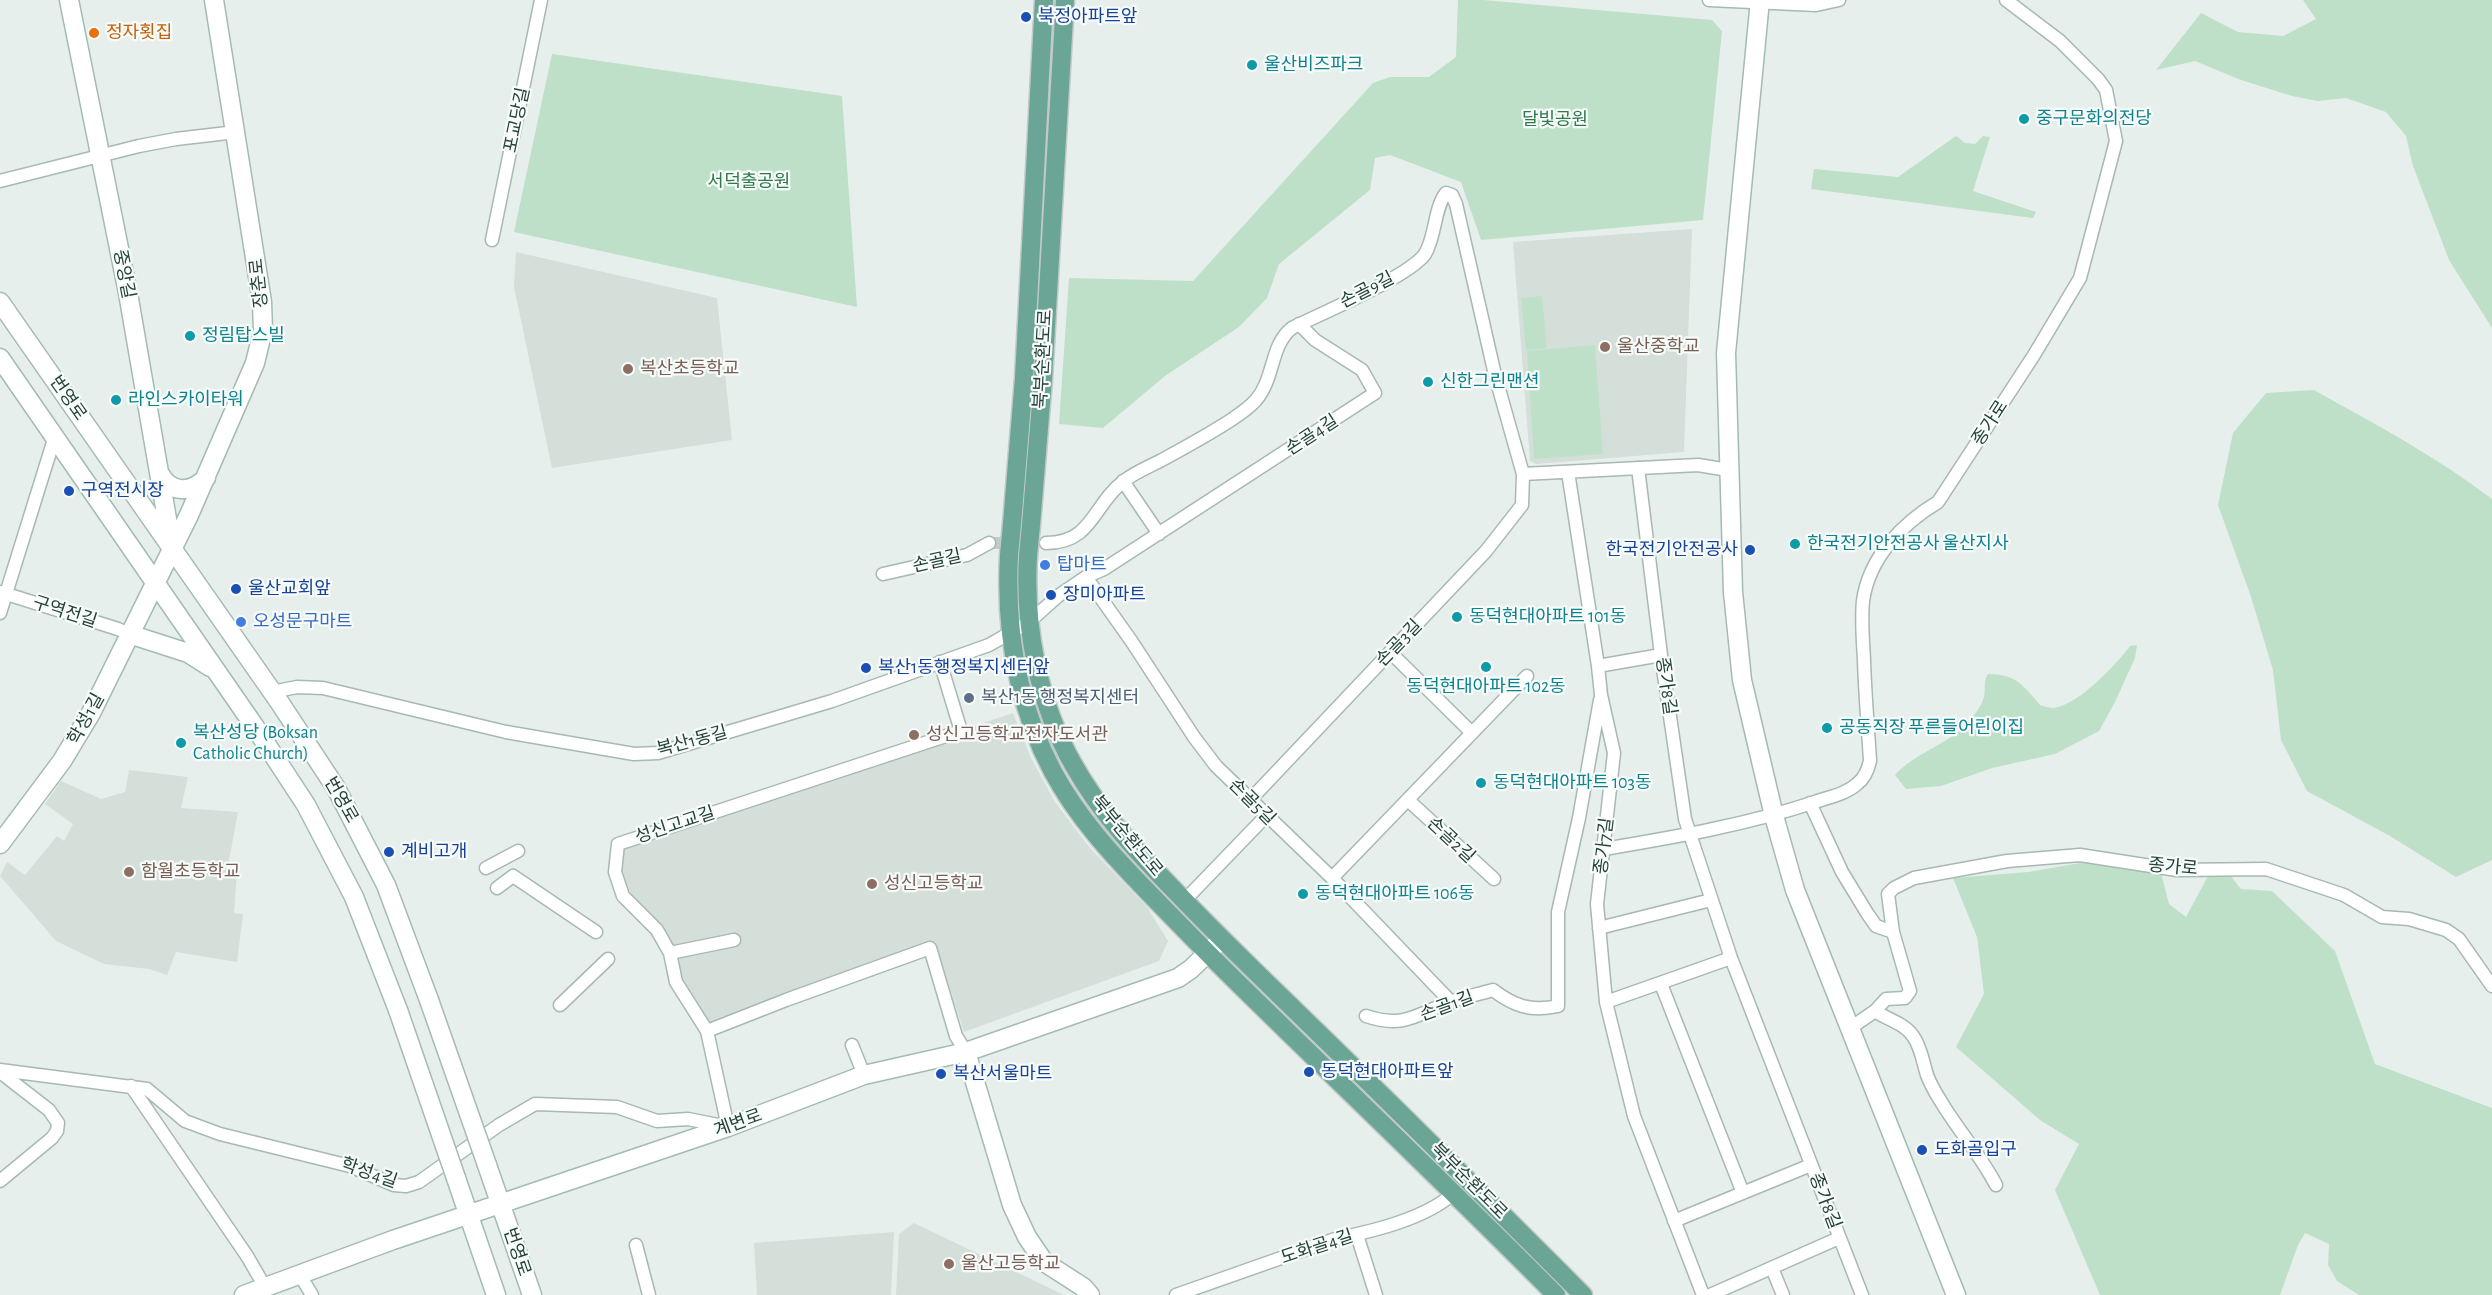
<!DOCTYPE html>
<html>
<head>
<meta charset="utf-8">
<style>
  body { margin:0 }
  canvas { display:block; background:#e6efeb }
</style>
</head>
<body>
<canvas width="2492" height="1295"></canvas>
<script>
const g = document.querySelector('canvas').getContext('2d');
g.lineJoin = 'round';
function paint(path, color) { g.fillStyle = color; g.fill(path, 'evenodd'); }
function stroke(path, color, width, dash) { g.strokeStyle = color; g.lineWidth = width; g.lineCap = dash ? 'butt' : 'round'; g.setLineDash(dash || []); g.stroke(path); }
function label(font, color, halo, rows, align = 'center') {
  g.font = font + ' "Alegreya Sans","Noto Sans KR",sans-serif'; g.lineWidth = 4.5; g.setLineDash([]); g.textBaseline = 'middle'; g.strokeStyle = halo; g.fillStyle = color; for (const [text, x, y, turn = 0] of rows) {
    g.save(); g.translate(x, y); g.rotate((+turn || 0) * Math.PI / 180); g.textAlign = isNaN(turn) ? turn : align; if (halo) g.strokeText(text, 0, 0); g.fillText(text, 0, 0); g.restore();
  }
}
const built = new Path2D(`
  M1692,229L1684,452L1536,464L1530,461L1513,242Z
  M516,252L717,298L732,440L552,468L514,287Z
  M1013,713L1031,758L1055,802L1090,848L1147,907L1168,941L1159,961L964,1032L935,942L709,1029L676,982L670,953L623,896L618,844Z
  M129,770L188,777L181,808L238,812L227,871L237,874L234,913L243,914L237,962L176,952L167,975L149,969L104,964L56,941L0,876L7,862L25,875L57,836L64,841L73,824L45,804L61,781L101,799L125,792Z
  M914,1223L1064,1295H1065H896L899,1234Z
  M894,1232L891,1295H757L754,1243Z`);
const green = new Path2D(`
  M1458,0H1483L1712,20L1722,31L1703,220L1481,240L1461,182L1390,155L1375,158L1370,190L1279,264L1267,298L1239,327L1165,376L1103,428L1059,424L1069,278L1193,281L1373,83L1390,77H1429L1456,57Z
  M2303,0H2492V328L2449,260L2413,166L2406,136L2386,112L2346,98L2318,101L2292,96L2241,80L2195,61L2156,70L2201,13L2238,32L2283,36L2316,19Z
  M552,54L842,96L857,307L514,232Z
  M1956,136L1965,143L1975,144L1983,136L1990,137L1973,191L2036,212L2033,218L1811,189L1814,169L1898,177Z
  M1542,296L1547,348L1526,350L1521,298Z
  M1595,345L1603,454L1534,459L1527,351Z
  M2314,390C2375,424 2437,457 2492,499V860L2456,877L2390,836L2307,791L2281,740L2273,670L2251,597L2218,505L2233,433L2266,393Z
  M2137,645L2135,658L2115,702L2099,731L2055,754L1992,768L1941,786L1906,789L1895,775C1914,754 1943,746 1964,727C1970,721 1980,708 1983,700C1987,691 1982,683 1988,674C2016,674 2023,685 2040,705C2044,706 2049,708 2054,708C2079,704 2115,666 2130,646Z
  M2086,862L2161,873L2169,904L2186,917L2208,876L2229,874L2241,889L2272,891L2335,951L2375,1064L2492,1108V1295H2359L2337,1281L2328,1265L2329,1244L2305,1233L2298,1245L2280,1295H2100L2055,1190L2079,1144L2040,1120L1956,1047L1984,994L1977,937L1953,878L2028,872Z`);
const streetTunnel = new Path2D(`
  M989,543H1036`);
const street = new Path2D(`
  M1709,0L1816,5L1839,0
  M0,181L139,146L176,139L236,132
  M492,240L541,0
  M1638,468L1661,655L1685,819L1731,958L1862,1295
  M1568,472L1598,666L1601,695L1614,753L1597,904L1606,1002L1634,1116L1703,1295
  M1523,474L1698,465L1728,470
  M1123,481L1159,534
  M1046,543C1093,543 1093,504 1124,481C1134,473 1148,467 1160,461C1184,448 1208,435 1231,420C1240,414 1249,408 1256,400C1275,378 1270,345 1292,328C1320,314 1410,276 1425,254C1436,236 1434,208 1446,193L1452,195L1456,204L1495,375L1523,474L1522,505L1486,551L1250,800
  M883,574L967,555L989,543
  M1086,577L1132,642L1194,737L1216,766L1332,878L1451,1002
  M0,592L118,629L129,634
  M0,613L55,436
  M1390,652L1472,733
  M1598,666L1661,655
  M272,692L297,687L323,688L506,732L634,754L658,753L832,701L989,645L1029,622L1058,596L1086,577L1104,569L1375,393L1362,370L1315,340L1299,324
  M1408,800L1494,879
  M1810,803L1842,872L1867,913L1876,926L1893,932
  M1604,849C1675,837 1746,825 1815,802C1829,797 1846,794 1857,784C1865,778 1868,770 1870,761C1868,727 1865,694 1864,660C1863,641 1861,620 1863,601C1869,557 1903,523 1938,502L2034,355L2080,278L2116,141L2106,90L2098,79L2060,41L2006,0
  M486,868L518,851
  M1332,878L1527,676
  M497,888L513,876L596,932
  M1184,901L1266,816
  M1599,928L1711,900
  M670,953L734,940
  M1661,984L1743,1193
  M1606,1002L1731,958
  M560,1005L608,959
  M1875,1011C1888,1020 1904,1023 1913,1036C1921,1047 1923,1062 1927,1075C1930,1083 1935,1092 1940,1100C1957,1129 1980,1154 1996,1185
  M1366,1016C1405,1029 1417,1014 1452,1001C1465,997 1479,994 1493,990C1514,1006 1531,1012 1558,1006V912L1579,818L1600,700
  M1849,1029L1875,1011L1886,999L1905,998L1910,991L1893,932L1888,894L1894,888L1914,878L2007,861L2080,855L2177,870L2266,869L2344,895L2382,917L2409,919L2446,930L2459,939L2492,986
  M707,1031L786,1000L930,948L956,1036L966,1052
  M852,1045L864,1075
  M0,1070L147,1089L185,1121L220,1134L350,1166L394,1185L406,1186L419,1182L499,1125L535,1104L617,1107L657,1121L688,1119L728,1127L707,1031L676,982L670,953L657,930L623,896L615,872L618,844L961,731L940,662
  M0,1072L49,1110L58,1123L57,1131L52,1138L0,1181
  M131,1086L247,1256L265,1287
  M1674,1221L1811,1165
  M1357,1235L1376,1295
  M636,1245L649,1295
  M1772,1268L1783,1295
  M300,1275L312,1295
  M1176,1295L1335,1239C1373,1231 1425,1219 1454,1193
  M1710,1295L1839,1238`);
const secondary = new Path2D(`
  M69,0L128,293L171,542
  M1760,0L1726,353L1733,592L1742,680L1774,816L1795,890L1956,1295
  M0,302L280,703L336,788L386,885L429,1000
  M0,358L255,727L306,805L354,897L398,1010
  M160,474C171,494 191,493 206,478
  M129,634L188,653L210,667
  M0,844L62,761L91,713L189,515L255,363L263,330L262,302L214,0
  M966,1052L1012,1205L1027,1237L1044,1262L1083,1287L1090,1295
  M487,1165L532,1295
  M456,1178L496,1295
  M244,1295L393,1240L728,1127L864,1075L966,1052L1178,978L1191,969L1222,939`);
const primary = new Path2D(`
  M1012,524L1024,378L1044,0
  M1031,525L1043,379L1065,0
  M1009,555C1005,631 1017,704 1053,772C1078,818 1112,855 1148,892C1180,925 1212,958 1245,990C1349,1092 1454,1192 1556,1295
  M1028,556C1024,627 1038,702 1073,764C1101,814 1138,853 1178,894C1220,938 1264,980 1307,1022C1400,1112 1491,1203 1583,1295`);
const secondaryBridge = new Path2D(`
  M429,1000L487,1165
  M398,1010L456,1178`);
const primaryBridge = new Path2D(`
  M1009,555L1012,524
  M1028,556L1031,525`);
const markers = [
  [1026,17,6,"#1a4fb4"],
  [94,33,6,"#e8710a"],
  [1252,65,6,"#0f9aa8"],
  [2024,119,6,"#0f9aa8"],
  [190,336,6,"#0f9aa8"],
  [1605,347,6,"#8d6e63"],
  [628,369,6,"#8d6e63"],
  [1428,382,6,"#0f9aa8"],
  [116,400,6,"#0f9aa8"],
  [69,491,6,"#1a4fb4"],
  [1795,544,6,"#0f9aa8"],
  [1750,550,6,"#1a4fb4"],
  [1045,565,6,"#3f7fe0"],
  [236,589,6,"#1a4fb4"],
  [1051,595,6,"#1a4fb4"],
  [1457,617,6,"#0f9aa8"],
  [241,622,6,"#3f7fe0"],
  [1486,667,6,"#0f9aa8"],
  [866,668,6,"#1a4fb4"],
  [969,698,6,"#5c6f8a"],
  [1827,728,6,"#0f9aa8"],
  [914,735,6,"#8d6e63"],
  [181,743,6,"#0f9aa8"],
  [1481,783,6,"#0f9aa8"],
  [389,852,6,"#1a4fb4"],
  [129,872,6,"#8d6e63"],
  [872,884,6,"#8d6e63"],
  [1303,894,6,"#0f9aa8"],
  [1309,1072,6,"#1a4fb4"],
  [941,1074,6,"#1a4fb4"],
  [1922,1150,6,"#1a4fb4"],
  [949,1264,6,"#8d6e63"]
];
const transitNames = [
  ["북정아파트앞",1038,17],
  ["구역전시장",81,491],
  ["한국전기안전공사",1738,550,"right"],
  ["울산교회앞",248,589],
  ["장미아파트",1063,595],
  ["복산1동행정복지센터앞",878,668],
  ["계비고개",401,852],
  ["동덕현대아파트앞",1321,1072],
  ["복산서울마트",953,1074],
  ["도화골입구",1934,1150]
];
const foodNames = [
  ["정자횟집",106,33]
];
const cultureNames = [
  ["울산비즈파크",1264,65],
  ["중구문화의전당",2036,119],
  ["정림탑스빌",202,336],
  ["신한그린맨션",1440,382],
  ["라인스카이타워",128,400],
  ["한국전기안전공사 울산지사",1807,544],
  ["동덕현대아파트 101동",1469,617],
  ["동덕현대아파트 102동",1486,687,"center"],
  ["공동직장 푸른들어린이집",1839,728],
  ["복산성당 (Boksan",193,733],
  ["Catholic Church)",193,754],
  ["동덕현대아파트 103동",1493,783],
  ["동덕현대아파트 106동",1315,894]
];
const streetNames = [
  ["포교당길",517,120,-78],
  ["중앙길",124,274,79],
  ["장춘로",259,283,-96],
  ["손골9길",1367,290,-27],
  ["북부순환도로",1043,359,-87],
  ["번영로",68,398,55],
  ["종가로",1990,423,-57],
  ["손골4길",1312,435,-33],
  ["손골길",937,561,-13],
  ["구역전길",65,612,18],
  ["손골3길",1399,643,-46],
  ["종가8길",1666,686,82],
  ["학성1길",86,719,-61],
  ["복산1동길",692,741,-15],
  ["번영로",341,800,60],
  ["손골5길",1252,802,45],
  ["성신고교길",675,825,-18],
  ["북부순환도로",1127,836,50],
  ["손골2길",1451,840,43],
  ["종가7길",1604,846,-83],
  ["종가로",2173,867,5],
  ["손골1길",1447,1006,-20],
  ["계변로",738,1123,-20],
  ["학성4길",369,1173,19],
  ["북부순환도로",1469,1181,45],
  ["종가8길",1825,1201,69],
  ["도화골4길",1317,1247,-18],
  ["번영로",517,1252,71]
];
const parkNames = [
  ["달빛공원",1555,120],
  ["서덕출공원",749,182]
];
const educationNames = [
  ["울산중학교",1617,347],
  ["복산초등학교",640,369],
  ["성신고등학교전자도서관",926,735],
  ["함월초등학교",141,872],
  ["성신고등학교",884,884],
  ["울산고등학교",961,1264]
];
const shopNames = [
  ["탑마트",1057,565],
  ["오성문구마트",253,622]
];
const serviceNames = [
  ["복산1동 행정복지센터",981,698]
];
paint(built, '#d4dfda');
paint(green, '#bfe0c8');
stroke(streetTunnel, '#bfccc8', 12, [12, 6]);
stroke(street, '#a8b8b2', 15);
stroke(secondary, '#a4bbb3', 21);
stroke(primary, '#c2cac8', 21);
stroke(street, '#fff', 12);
stroke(secondary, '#fff', 18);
stroke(primary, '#6aa596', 18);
stroke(secondaryBridge, '#a4bbb3', 21, []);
stroke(primaryBridge, '#c2cac8', 21, []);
stroke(secondaryBridge, '#fff', 18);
stroke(primaryBridge, '#6aa596', 18);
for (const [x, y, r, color] of markers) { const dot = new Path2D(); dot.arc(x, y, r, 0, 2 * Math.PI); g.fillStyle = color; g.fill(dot); stroke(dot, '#f7fbf9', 2); }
label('18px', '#164399', '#f7fbf9', transitNames, 'left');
label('18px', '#c56008', '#f7fbf9', foodNames, 'left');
label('18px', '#0d838f', '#f7fbf9', cultureNames, 'left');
label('18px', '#24423a', '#f7fbf9', streetNames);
label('18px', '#2d7a4b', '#f7fbf9', parkNames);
label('18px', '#785e54', '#f7fbf9', educationNames, 'left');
label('18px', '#366cbe', '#f7fbf9', shopNames, 'left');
label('18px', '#4e5e75', '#f7fbf9', serviceNames, 'left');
</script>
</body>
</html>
